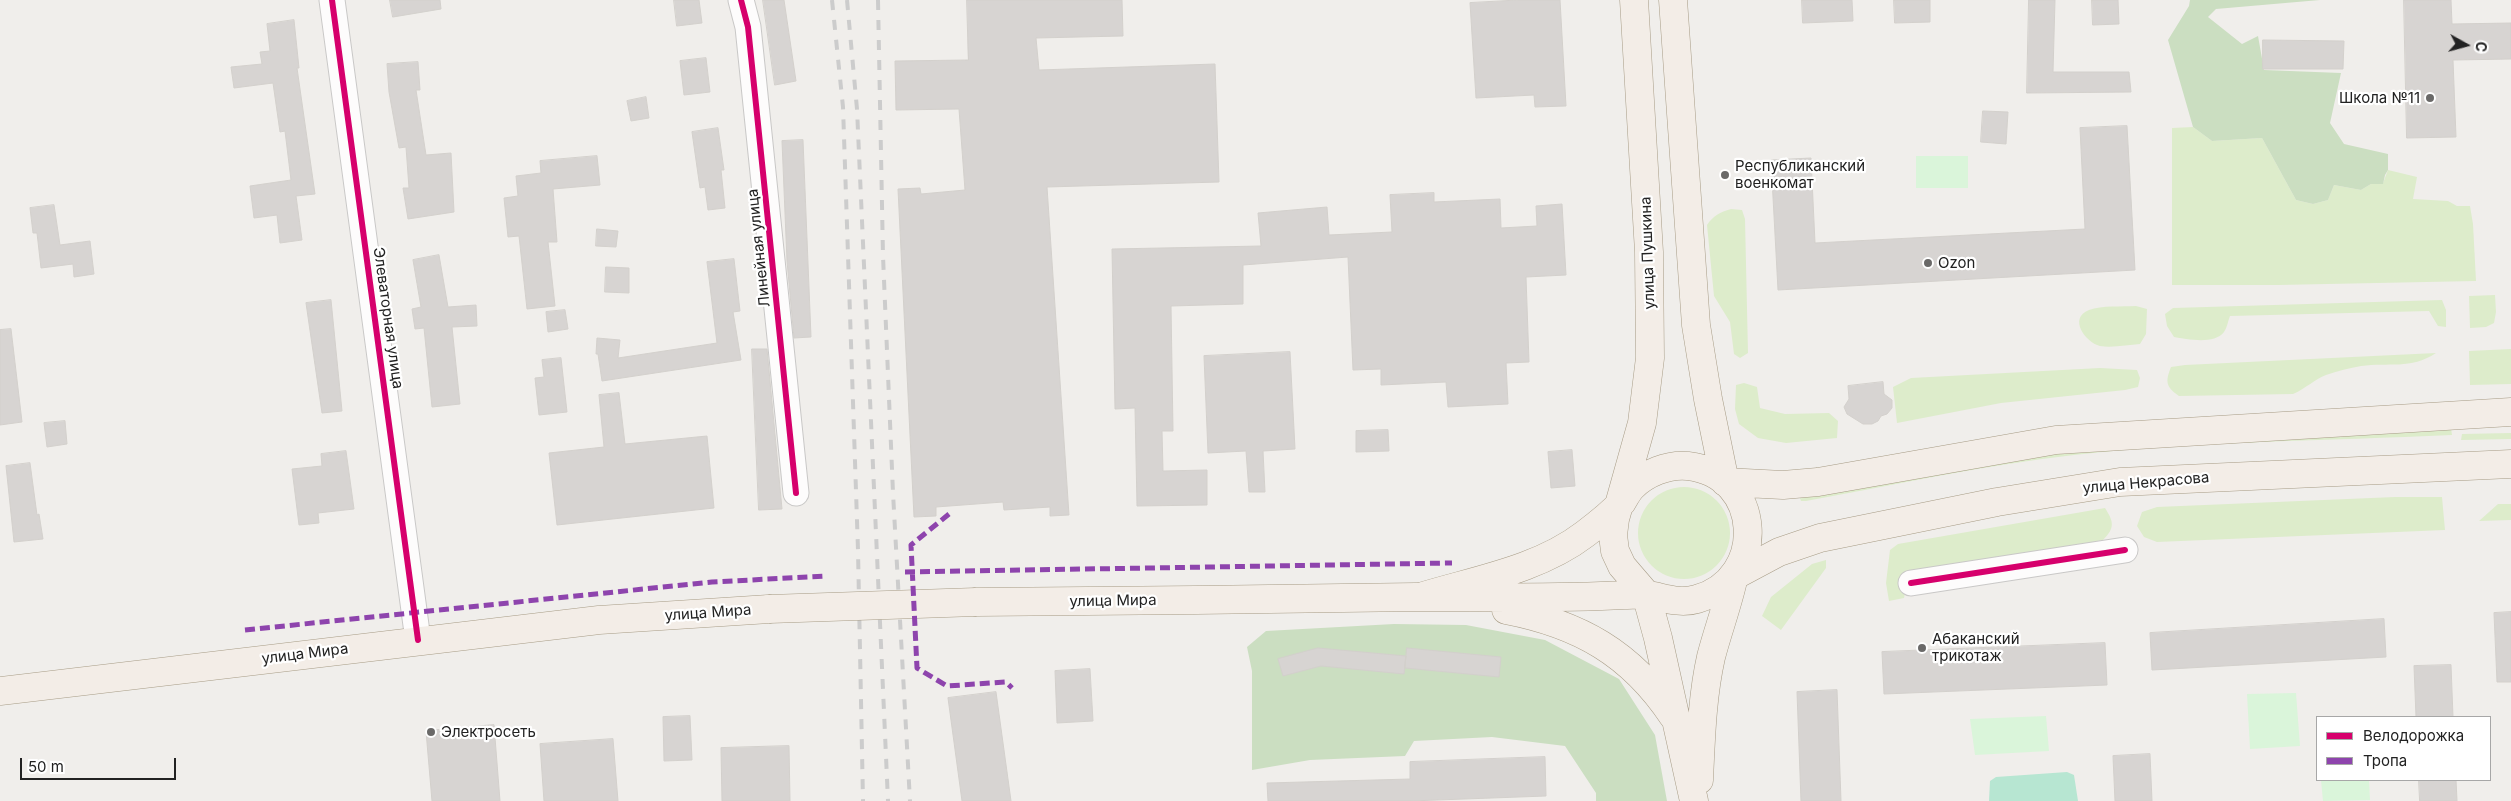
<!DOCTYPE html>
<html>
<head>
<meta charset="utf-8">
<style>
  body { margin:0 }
  #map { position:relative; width:2511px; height:801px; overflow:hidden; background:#f0eeeb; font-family:Inter,sans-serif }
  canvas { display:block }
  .legend { position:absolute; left:2316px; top:716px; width:175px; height:65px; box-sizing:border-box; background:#fff; border:1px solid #a7a7a7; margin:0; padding:6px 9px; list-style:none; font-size:15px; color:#222 }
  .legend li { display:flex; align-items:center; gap:10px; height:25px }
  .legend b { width:25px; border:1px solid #a7a7a7 }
  .north { position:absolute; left:2441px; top:20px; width:50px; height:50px; -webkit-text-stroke:4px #fff; paint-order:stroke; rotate:97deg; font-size:14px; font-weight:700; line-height:20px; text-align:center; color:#222 }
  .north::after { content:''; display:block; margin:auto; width:18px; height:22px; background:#222; clip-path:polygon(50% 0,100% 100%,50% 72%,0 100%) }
  .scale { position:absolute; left:20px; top:758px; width:156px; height:22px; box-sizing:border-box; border:2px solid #222; border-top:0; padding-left:6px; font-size:15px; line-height:18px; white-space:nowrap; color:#222; -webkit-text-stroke:4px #fff; paint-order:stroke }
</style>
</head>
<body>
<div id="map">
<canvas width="2511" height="801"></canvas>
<ul class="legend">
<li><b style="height:6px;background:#d6006c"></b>Велодорожка</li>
<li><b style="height:6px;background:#8e44ad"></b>Тропа</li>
</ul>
<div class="north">С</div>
<div class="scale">50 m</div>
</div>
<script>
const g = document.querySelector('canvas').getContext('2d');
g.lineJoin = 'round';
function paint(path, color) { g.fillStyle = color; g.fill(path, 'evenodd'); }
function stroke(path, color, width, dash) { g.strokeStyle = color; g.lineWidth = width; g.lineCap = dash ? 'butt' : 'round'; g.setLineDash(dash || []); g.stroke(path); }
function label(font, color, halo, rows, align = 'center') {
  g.font = font + ' Inter,sans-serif'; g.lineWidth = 4.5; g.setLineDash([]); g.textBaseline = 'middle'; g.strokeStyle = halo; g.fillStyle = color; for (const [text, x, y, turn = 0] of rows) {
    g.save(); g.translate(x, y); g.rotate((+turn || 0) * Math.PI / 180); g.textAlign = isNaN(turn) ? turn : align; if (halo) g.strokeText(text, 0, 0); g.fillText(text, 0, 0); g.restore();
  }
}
const grass = new Path2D(`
  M2193,127L2212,141L2262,138L2296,200L2313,204L2328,200L2334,185L2361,190L2371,184L2383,183L2388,170L2417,177L2413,199L2448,201L2457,206H2470L2473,224L2476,281L2278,285H2172V128Z
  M1731,209L1742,210L1745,219L1748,353L1740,358L1734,354L1730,322L1714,296L1707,225C1713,216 1720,212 1731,209Z
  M2495,295L2496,312L2494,323L2486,327L2470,328L2469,296Z
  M2442,300L2446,310V327L2438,326L2429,311L2230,316C2228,321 2227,328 2224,332C2214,345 2187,339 2174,337L2167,326L2165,314L2173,308Z
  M2136,306L2147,309L2146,334L2140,344C2128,345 2112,348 2100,346C2085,342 2068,318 2089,310C2102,305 2122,307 2136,306Z
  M2511,349V384L2470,385L2469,351Z
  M2436,353C2410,370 2389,362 2361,366C2350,368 2337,371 2326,375C2315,379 2305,389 2293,394L2179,396C2166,387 2165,382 2171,367L2185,365Z
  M2100,368L2137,370L2140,378L2138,387L2125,390L2001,403L1897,423L1893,387L1911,378Z
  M1744,383L1757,387L1760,408L1785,414L1829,413L1838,421L1837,438L1786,443L1758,438L1739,424L1735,409L1736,385Z
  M2451,428L2452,435C2326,441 2199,441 2074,455C1984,465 1895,485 1806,501H1801L1800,498L1802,496L2009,457Z
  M2511,433V439L2461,440L2462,434Z
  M1638 533a46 46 0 1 1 92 0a46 46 0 1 1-92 0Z
  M2395,497H2442L2445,530L2157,542L2144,537L2137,526L2142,512L2157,507Z
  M2498,504H2511V520L2479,521Z
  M2105,508C2114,522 2115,528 2103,540L1909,576L1904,598L1889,601L1886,583L1890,550L1898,544Z
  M1826,560V568L1781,630L1762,616L1771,597L1812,564Z`);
const forest = new Path2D(`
  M2190,0H2320L2216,9L2208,17L2242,44L2258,36L2264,70L2341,73L2330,123L2344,144L2388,154V170L2385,175L2383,184H2371L2361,190L2334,185L2328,200L2313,204L2296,200L2262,138L2212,141L2193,127L2168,40L2189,6Z
  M1394,624L1466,625L1545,640L1619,679L1655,735L1667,801H1596V793L1565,746L1492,737L1414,741L1405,756L1310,760L1252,770V671L1247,647L1266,631Z`);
const park = new Path2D(`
  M1916,156H1968V188H1916Z
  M2296,693L2300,746L2250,749L2247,694Z
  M2046,716L2049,751L1975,755L1970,719Z
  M2321,780H2369L2370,800L2323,801Z`);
const pitch = new Path2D(`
  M2067,772L2074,775L2078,801H1989L1990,781L1996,777Z`);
const building = new Path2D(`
  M390,0H440L441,9L393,17Z
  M674,0H699L702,23L677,26Z
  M763,0H784L796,81L775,85Z
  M967,0H1122L1123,36L1036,38L1039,70L1215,64L1219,182L1047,187L1069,515L1050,516V507L1004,510L1003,502L936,507V516L914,517L898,189L920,188L921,194L965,190L959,109L896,110L895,61L968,60Z
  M1518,0H1560L1566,106L1535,107L1534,95L1476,98L1470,3Z
  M1802,0H1852L1853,21L1803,23Z
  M1894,0H1930V22L1895,23Z
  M2029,0H2055L2053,72H2129L2131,92L2027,93Z
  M2092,0H2118L2119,24L2093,25Z
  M2404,0H2451L2452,24L2511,23V59L2453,60L2456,137L2407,138Z
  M294,20L299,68H297L315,194L296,196L302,240L280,243L277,215L254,218L250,186L291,180L285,131L280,132L273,83L234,88L231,67L262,64L260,52L270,51L267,24Z
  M2263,40L2344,41L2343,69H2263Z
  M706,58L710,92L684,95L680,61Z
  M418,62L420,90H416L426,155L451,153L454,212L408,219L403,188H409L406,147L399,148L389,92L387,64Z
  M646,97L649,118L631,121L627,101Z
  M1983,111L2008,112L2006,144L1981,142Z
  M2127,126L2135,270L1778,290L1771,160L1811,158L1815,243L2085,229L2080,128Z
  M718,128L724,170H721L725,208L708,210L705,187L700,188L692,132Z
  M803,140L811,337L794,338L787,261L782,141Z
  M597,156L600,185L553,189L557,242H548L555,306L527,309L519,236L508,237L504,198L518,196L516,176L541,173L540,161Z
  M1434,193V202L1500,199L1501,228L1537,226L1536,206L1562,204L1566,275L1526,277L1529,362L1506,363L1508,404L1448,407L1446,382L1381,385V369L1353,370L1348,257L1243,265V304L1171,306L1173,431H1162L1163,471L1207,470V505L1137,506L1135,408L1115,409L1112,249L1261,246L1258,213L1327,207L1329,235L1392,232L1390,195Z
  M54,205L60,245L90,241L94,274L74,277L73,264L41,268L37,233H33L30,208Z
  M597,229L618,231L616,247L596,246Z
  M439,255L448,307L476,305L477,326L452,327L460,404L432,407L424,328L415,329L412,309L421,307L413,260Z
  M734,259L740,311L733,312L741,360L602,381L598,354H596L597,338L620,340L618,358L717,343L707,262Z
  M606,267L629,268V293L605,292Z
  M331,300L342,411L322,413L306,303Z
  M565,310L568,329L548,332L546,312Z
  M11,329L22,422L0,425V330Z
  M752,349H767L782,509L759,510Z
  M1290,352L1295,449L1263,451L1265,492H1249L1246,451L1208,453L1204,356Z
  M561,358L567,412L539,415L535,378L544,377L542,360Z
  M1883,382L1884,394L1892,400V408L1887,414L1881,416L1878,421L1872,424H1863L1847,414L1844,407L1849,399L1848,386Z
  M619,393L625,444L707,436L714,508L557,525L549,453L604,447L599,395Z
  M65,421L67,444L47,447L44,423Z
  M1388,430L1389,451L1356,452V431Z
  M1572,450L1575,486L1551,488L1548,452Z
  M346,451L354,509L318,513L319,523L299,525L292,469L322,466L321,454Z
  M30,463L37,515L39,514L43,539L14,542L6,466Z
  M2511,612V682H2497L2494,613Z
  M2384,619L2386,657L2152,670L2150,633Z
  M2105,643L2107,685L1884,694L1882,652Z
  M1318,648L1406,656L1404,674L1321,666L1283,676L1278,659Z
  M1407,648L1501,657L1499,677L1405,668Z
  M2451,665L2453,717H2416L2414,666Z
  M1090,669L1093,721L1057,723L1055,671Z
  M1837,690L1841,801H1801L1797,692Z
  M996,692L1011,801H962L948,698Z
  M690,716L692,760L664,761L663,717Z
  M494,725L500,801H432L426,731Z
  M613,739L618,801H544L540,744Z
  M789,746L790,801H722L721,748Z
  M2150,754L2152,801H2115L2113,756Z
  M1545,757L1546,796L1410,801H1268L1267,783L1410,779V762Z
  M2419,780H2456L2457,801H2420Z`);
const street = new Path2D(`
  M332,0L418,640
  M741,0L748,27L796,493
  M1911,583L2125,550`);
const primary = new Path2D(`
  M1634,0L1649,252L1650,358L1642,423L1615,519L1613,535L1615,551L1622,566L1646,594L1658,638L1694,801
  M1673,0L1696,325L1708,399L1725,482
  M1725,482L1783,485L1818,482L2056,440L2511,412
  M1734,576L1779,552L1820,538L1997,502L2120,482L2511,464
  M976,602C1049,601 1123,601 1196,600C1270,599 1343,598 1416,597C1486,597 1555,599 1624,595C1632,595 1641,594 1649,595C1665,598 1680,604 1697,599C1769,579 1763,474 1688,466C1668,464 1646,473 1632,487C1628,491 1625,497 1622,502C1612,513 1597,525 1585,534C1538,570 1475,580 1420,597
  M1506,610C1579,624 1631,653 1673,716
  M0,691L599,620L769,609
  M1699,780C1701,739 1702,697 1711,657C1718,630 1728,604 1734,576`);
const rail = new Path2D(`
  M832,0L843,107L858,550L863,801
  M847,0L857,109L888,801
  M878,0L883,256L893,493L910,801`);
const primaryBridge = new Path2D(`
  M769,609L976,602`);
const quiet = new Path2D(`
  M949,514L911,545L917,668L947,686L1006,682L1012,688
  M905,572L1452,563
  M245,630L712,582L827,576`);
const cycleway = new Path2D(`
  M332,0L418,640
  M741,0L748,27L796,493
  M1911,583L2125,550`);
const markers = [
  [2430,98,5,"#6a6968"],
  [1725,175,5,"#6a6968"],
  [1928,263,5,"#6a6968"],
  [1922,648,5,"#6a6968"],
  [431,732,5,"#6a6968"]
];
const poiNames = [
  ["Школа №11",2420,98,"right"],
  ["Республиканский",1735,166],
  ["военкомат",1735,183],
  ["Ozon",1938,263],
  ["Абаканский",1932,639],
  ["трикотаж",1932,656],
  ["Электросеть",441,732]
];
const streetNames = [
  ["Линейная улица",759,248,-96],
  ["улица Пушкина",1648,253,-92],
  ["Элеваторная улица",388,318,82],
  ["улица Некрасова",2146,483,-5],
  ["улица Мира",1113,601,-1],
  ["улица Мира",708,613,-4],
  ["улица Мира",305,654,-7]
];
paint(grass, '#ddeccb');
paint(forest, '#cbdec1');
paint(park, '#daf5da');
paint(pitch, '#b7e6d2');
paint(building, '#d7d4d2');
stroke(building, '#d3d0cc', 1);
stroke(street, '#c9c8c7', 27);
stroke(primary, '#a79c86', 29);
stroke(street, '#fdfcfc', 25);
stroke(primary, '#f3ede7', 28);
stroke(rail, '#ccc', 4, [10, 10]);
stroke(primaryBridge, '#a79c86', 29, []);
stroke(primaryBridge, '#f3ede7', 28);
stroke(quiet, '#8e44ad', 5, [10, 5]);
stroke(cycleway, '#d6006c', 6);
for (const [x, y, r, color] of markers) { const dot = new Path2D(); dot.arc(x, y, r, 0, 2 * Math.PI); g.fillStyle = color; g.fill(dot); stroke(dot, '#fff', 2); }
label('15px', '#222', '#fff', poiNames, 'left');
label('15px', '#222', '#fff', streetNames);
</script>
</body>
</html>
